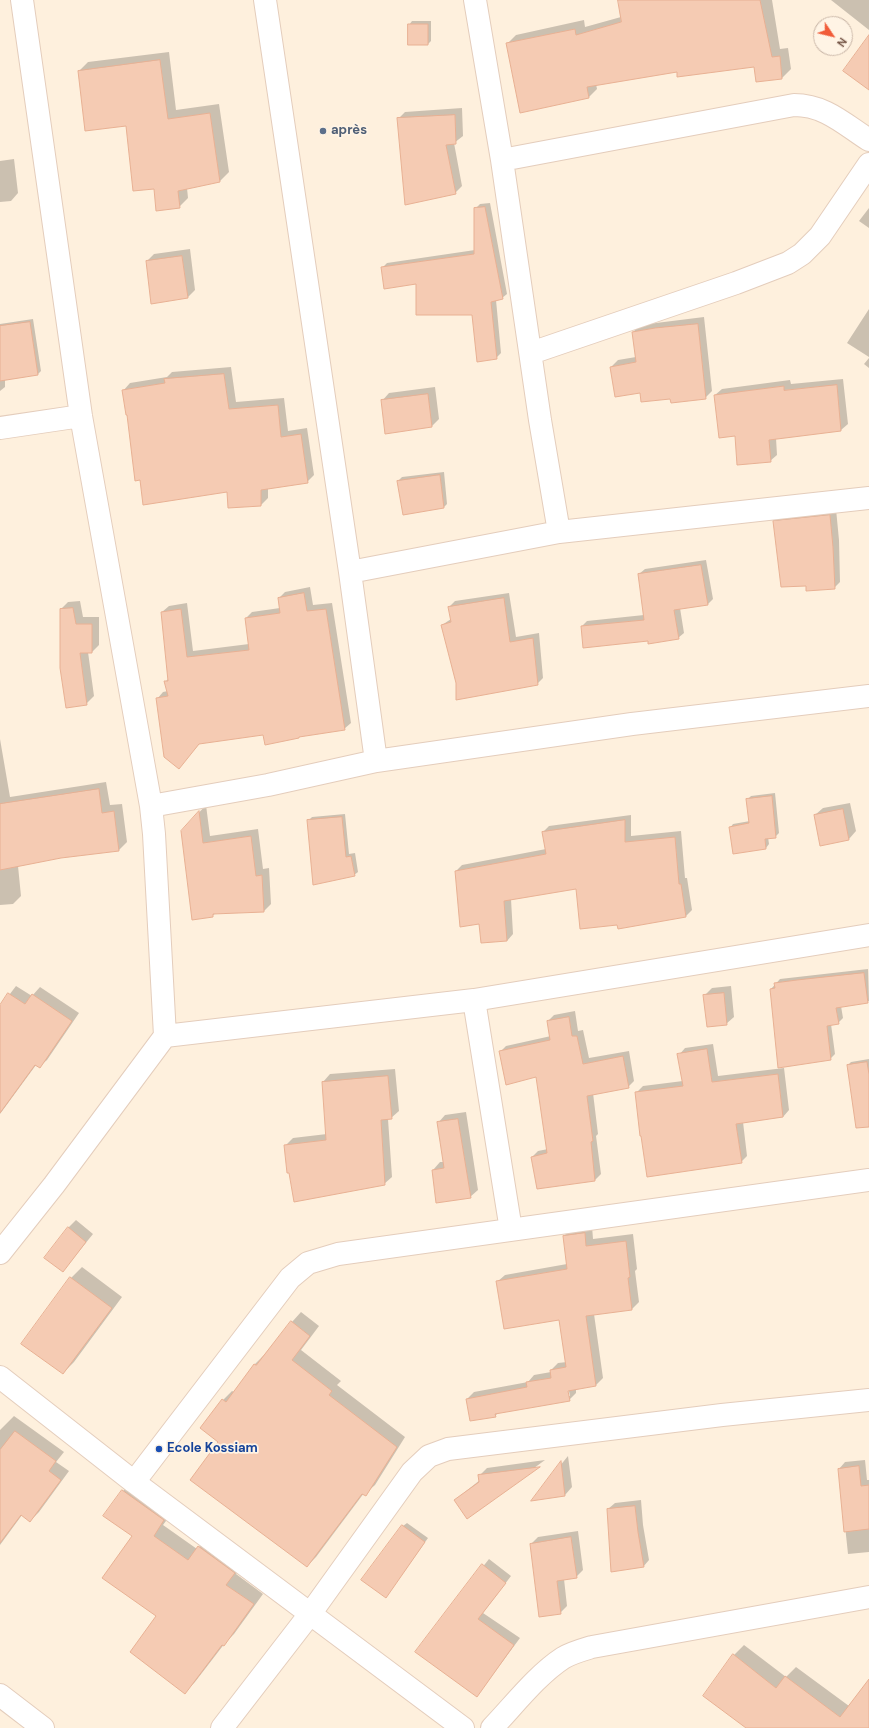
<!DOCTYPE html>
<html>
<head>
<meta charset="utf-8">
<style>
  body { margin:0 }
  #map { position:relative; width:869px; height:1728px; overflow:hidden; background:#fef0dd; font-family:"DM Sans",sans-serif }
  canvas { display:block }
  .north { position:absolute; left:813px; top:16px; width:40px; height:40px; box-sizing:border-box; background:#fff4e5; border:1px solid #c7b4a5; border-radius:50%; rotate:125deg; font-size:11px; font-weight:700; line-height:16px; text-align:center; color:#745445 }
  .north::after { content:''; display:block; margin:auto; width:14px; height:18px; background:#f15c39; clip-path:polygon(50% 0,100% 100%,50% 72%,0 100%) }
</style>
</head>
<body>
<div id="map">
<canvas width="869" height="1728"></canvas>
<div class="north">N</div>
</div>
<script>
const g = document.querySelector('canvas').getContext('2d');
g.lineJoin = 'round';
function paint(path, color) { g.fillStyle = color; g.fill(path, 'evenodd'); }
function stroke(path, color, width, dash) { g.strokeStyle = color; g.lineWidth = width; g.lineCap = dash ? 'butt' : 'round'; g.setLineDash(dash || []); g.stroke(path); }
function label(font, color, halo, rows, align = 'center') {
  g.font = font + ' "DM Sans",sans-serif'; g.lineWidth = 3.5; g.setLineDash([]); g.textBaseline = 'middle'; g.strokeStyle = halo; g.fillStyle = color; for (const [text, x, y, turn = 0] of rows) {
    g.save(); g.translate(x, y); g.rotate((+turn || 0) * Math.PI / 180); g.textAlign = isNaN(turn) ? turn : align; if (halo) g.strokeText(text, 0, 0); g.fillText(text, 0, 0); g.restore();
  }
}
const shadow = new Path2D(`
  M619,0H772L780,49L788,48L791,69L782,78L757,81L755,66L678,70L596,84L597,89L589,97L508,43L516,35L584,20L585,27L621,17Z
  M831,0H869V30Z
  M412,21H431V41L428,44L409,25Z
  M169,52L176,110L219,104L229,172L220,181L187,188L188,198L179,207L155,188L127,125L79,71L88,62Z
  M462,108L463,136L454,143L462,186L455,193L398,119L405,112Z
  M14,159L18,193L11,201L0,202V161Z
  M490,203L507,294L502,298L496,300L501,353L496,358L473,314L417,283L382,268L387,263L475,250V209L480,204Z
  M869,208V228L859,221Z
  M190,249L195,290L188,297L147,261L154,254Z
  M869,309V357L847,343Z
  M704,317L712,391L705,398L671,397L641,391L611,367L618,360L636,357L633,332L640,325Z
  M33,319L41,371L38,374L5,380V387L0,391V324Z
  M869,358V368L864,364Z
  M231,367L236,402L284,398L288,431L307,428L314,475L307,482L268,488V498L261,505L228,491L141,479L123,391L130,383L167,377L172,372Z
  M843,379L848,424L841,430L776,438L777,455L770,461L736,435L715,395L722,389L790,380L791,384Z
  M435,387L439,419L432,426L382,401L389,393Z
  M444,472L447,504L444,507L398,481L402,477Z
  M836,509L839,540L840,582L834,588L807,585L775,521L781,515Z
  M706,560L713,599L708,604L680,608L684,633L678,638L582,626L587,621L644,615L639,574L645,569Z
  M310,587L313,605L332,603L351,723L344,729L264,734L200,743L179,767L157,699L163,692L168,691L165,682L169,678L162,612L169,606L187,603L193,651L249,644L246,618L252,612L280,608L279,598L285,592Z
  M509,593L516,637L539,633L543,678L537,684L457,683L442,625L451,619L449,607L455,601Z
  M80,601L83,617H99V645L92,652H88L94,696L86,704L61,609L68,602Z
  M0,739L10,797L106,782L110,805L122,804L127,842L119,850L61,857L18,866L21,896L13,904L0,905Z
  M775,793L779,833L775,837H768L769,844L766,848L730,828L733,824L750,821L747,800L751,796Z
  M850,803L856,831L849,839L815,815L823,808Z
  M206,805L210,836L258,829L263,869L269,868L271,904L264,911L216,913L212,916L182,831Z
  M345,814L349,854L355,853L358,872L354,875L308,821L312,817Z
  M631,815V836L681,831L685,878H687L692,910L686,916L618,924L577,887L511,899L513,934L507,941L480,923L456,871L462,865L546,849L543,832L549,826Z
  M868,969L869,1001L841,1006L843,1018L838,1023L831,1024L835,1054L830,1059L771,989L780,979Z
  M16,986L32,996L40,987L79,1013L47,1060L39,1067L36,1065L0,1114V1007Z
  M731,986L734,1017L726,1024L704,996L712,988Z
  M575,1011L578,1031L583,1030L589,1058L629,1051L634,1081L628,1087L593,1093L598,1134L596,1136L601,1174L595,1180L537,1188L532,1157L538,1151L548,1149L537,1076L500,1052L506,1046L551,1036L548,1021L554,1015Z
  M713,1044L718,1076L784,1068L789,1110L783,1117L743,1122L747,1156L741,1162L636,1093L643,1086L683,1081L679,1055L685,1048Z
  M869,1059V1091L848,1065L851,1062Z
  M395,1069L399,1111L391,1118L388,1119L392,1177L384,1184L290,1172L285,1146L293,1138L327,1134L323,1082L330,1074Z
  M466,1112L478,1190L470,1197L433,1170L440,1162H444L438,1123L445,1115Z
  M76,1220L93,1234L63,1271L68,1228Z
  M592,1226L593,1239L633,1234L637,1269L635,1271L639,1302L632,1309L594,1314L603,1378L596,1385L576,1389V1393L569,1400L498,1413L495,1416L467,1399L474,1392L528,1382L534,1375L551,1372V1370L558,1363L567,1362L560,1319L497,1282L505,1275L567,1264L564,1236L571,1229ZM568,1386L570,1396H568Z
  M82,1267L122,1297L74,1362L63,1373L71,1278Z
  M301,1312L319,1326L301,1350L341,1381L337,1385L405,1437L375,1485L365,1494L364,1493L316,1557L307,1566L220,1442L223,1400L232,1391L234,1392L255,1364L264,1355L265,1356L292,1322Z
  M14,1416L64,1452L56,1462L69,1471L39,1512L30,1521L22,1515L0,1545V1430Z
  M568,1456L572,1487L565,1495L533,1499Z
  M545,1460L467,1517L455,1500L480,1480V1475L487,1468Z
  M865,1460L867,1480H869V1552L848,1554L839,1469L845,1462Z
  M133,1481L174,1510L163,1525L197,1549L209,1537L244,1563L236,1574L263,1594L234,1634L225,1643L195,1682L185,1692L157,1616L133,1536L123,1491Z
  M641,1500L643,1525L649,1560L643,1567L608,1509L615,1503Z
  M407,1523L428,1538L389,1593L403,1526Z
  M578,1531L583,1570L576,1577L564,1579L567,1606L560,1613L531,1544L538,1537Z
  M489,1559L511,1576L483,1613L520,1638L477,1696L416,1651Z
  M744,1645L786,1677L796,1667L849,1706L869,1681V1728H749L734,1655Z`);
const building = new Path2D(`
  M618,0H760L772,57L780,56L782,79L756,82L754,67L677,77V72L587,87L589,98L520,113L506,43L575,29L576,35L621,22Z
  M408,24H428V45H408Z
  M869,35V90L843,71Z
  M160,60L168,119L210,113L220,182L178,191L180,208L156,211L154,189L133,191L126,126L85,131L78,71Z
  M455,115L456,144L446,145L456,194L405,205L397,118Z
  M485,207L503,299L491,302L497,359L477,362L472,315H416V284L384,289L381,267L474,254V208Z
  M182,256L188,298L151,304L146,261Z
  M30,322L38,375L0,381V326Z
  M698,324L706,399L671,403L670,399L641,402L640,393L615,397L610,367L636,362L632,332L655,328Z
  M224,374L229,409L278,405L281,437L301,434L308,483L261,490V506L228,508L227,492L143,505L140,480L135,481L127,415H126L122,390L165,383L164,379Z
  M837,385L841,431L769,440L771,462L737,465L735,436L719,438L714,395L784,386V390Z
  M428,394L432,427L385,434L381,400Z
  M440,475L444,508L403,515L397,481Z
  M830,515L833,547L835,589L806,591V586L781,587L773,521Z
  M701,565L708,605L674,610L679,639L648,644V641L583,648L581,626L644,620L638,574Z
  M304,593L307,611L326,609L345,730L299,737V738L265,745L263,735L199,744L179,769L164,757L156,698L168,696L164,681H168L161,612L181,609L187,657L249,650L245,618L280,613L278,598Z
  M504,598L510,642L533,638L538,685L456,700V683L441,625L451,622L448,607Z
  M73,608L76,624H92V653H80L87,705L66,708L60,668V609Z
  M99,789L102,813L114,811L119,851L61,858L0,870V804Z
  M772,796L776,838L765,839L766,849L733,854L729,827L749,823L746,799Z
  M843,809L849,840L820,846L814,815Z
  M199,811L203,843L251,836L256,876L262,875L264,912L213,914V917L192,920L181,831Z
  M342,817L346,857L351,856L355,876L313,885L307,820Z
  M625,820V842L675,837L679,884H681L686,917L618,929L617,925L580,929L576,889L504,901L507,941L481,943L479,924L460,927L455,871L546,854L542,832Z
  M864,973L868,1003L836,1008L839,1024L827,1026L831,1060L778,1068L770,989L775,988L774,983L797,980Z
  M8,993L25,1004L32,994L72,1021L40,1068L35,1065L0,1113V1005Z
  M724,993L727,1025L707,1027L703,995Z
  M569,1017L572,1036H577L583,1064L623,1056L629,1088L587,1096L593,1141L591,1142L595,1181L537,1189L531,1157L547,1153L536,1077L506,1085L499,1051L550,1040L547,1021Z
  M707,1049L712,1082L778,1074L783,1117L736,1124L742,1163L647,1177L641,1136H640L635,1092L683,1086L677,1054Z
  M867,1062L869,1074V1127L856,1128L847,1065Z
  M388,1076L392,1119L381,1120L385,1185L294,1202L289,1173H287L284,1145L326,1140L322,1082Z
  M458,1119L471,1198L436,1203L432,1170L444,1168L437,1122Z
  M68,1227L86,1242L63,1272L44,1258Z
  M585,1233L586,1246L626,1241L630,1277L628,1278L632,1310L586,1316L596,1386L568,1391L570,1401L495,1414L496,1417L470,1421L466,1399L527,1387L526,1382L551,1378L550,1370L566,1367L559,1320L504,1329L496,1281L567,1269L563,1236Z
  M70,1277L112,1308L63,1374L21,1344Z
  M291,1321L310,1336L292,1360L332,1391L329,1395L397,1447L366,1496L362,1494L307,1567L190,1480L218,1442L200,1428L222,1399L226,1402L254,1364L256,1365Z
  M15,1431L56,1461L49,1471L61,1480L30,1522L21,1515L0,1543V1450Z
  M561,1461L565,1496L531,1501Z
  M859,1466L861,1486L869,1485V1529L844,1532L838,1469Z
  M540,1467L467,1519L454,1500L479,1482L478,1475Z
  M122,1490L164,1520L154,1536L188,1560L198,1546L235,1573L226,1585L254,1604L224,1646L222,1645L185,1694L130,1652L156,1616L102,1578L132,1536L103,1516Z
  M635,1506L638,1532L644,1567L611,1572L607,1509Z
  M402,1525L425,1542L386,1598L361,1580Z
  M571,1537L577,1578L557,1581L561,1614L539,1617L530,1544Z
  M482,1564L506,1583L478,1619L514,1645L477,1697L415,1652Z
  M733,1654L776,1688L785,1676L840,1717L869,1679V1728H746L703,1696Z`);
const minor = new Path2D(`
  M265,0L350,572L376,761
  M475,0L502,160L540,420L559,532
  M502,160L794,105C825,105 844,124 869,140
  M531,353L736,283L788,263L802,254L820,236L869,164
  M0,428L81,416
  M350,572L559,532L869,498
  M151,806L268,785L376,761L632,724L869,696
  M474,1000L511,1230
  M165,1036L474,1000L869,935
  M0,1253L54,1185L165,1036L154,834L151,806L81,416L22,0
  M0,1377L134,1482L463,1728
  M134,1482L290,1278L308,1263L338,1254L869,1180
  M0,1695L43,1728
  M222,1728L310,1614L412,1472L429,1456L448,1449L722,1415L869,1400
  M492,1728C514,1705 537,1675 563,1658C571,1653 582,1650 592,1647L869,1597`);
const markers = [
  [323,131,4,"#5c6f8a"],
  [159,1449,4,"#1a4fb4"]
];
const serviceNames = [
  ["après",331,131]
];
const transitNames = [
  ["Ecole Kossiam",167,1449]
];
paint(shadow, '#0003');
paint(building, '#f5cbb3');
stroke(building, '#e8b093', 1);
stroke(minor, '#e4cdbc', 24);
stroke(minor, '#fff', 22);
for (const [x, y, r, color] of markers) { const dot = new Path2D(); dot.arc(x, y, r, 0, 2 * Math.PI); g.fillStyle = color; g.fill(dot); stroke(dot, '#fff4e5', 1.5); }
label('bold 13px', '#4e5e75', '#fff4e5', serviceNames, 'left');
label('bold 13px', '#164399', '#fff4e5', transitNames, 'left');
</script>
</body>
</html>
